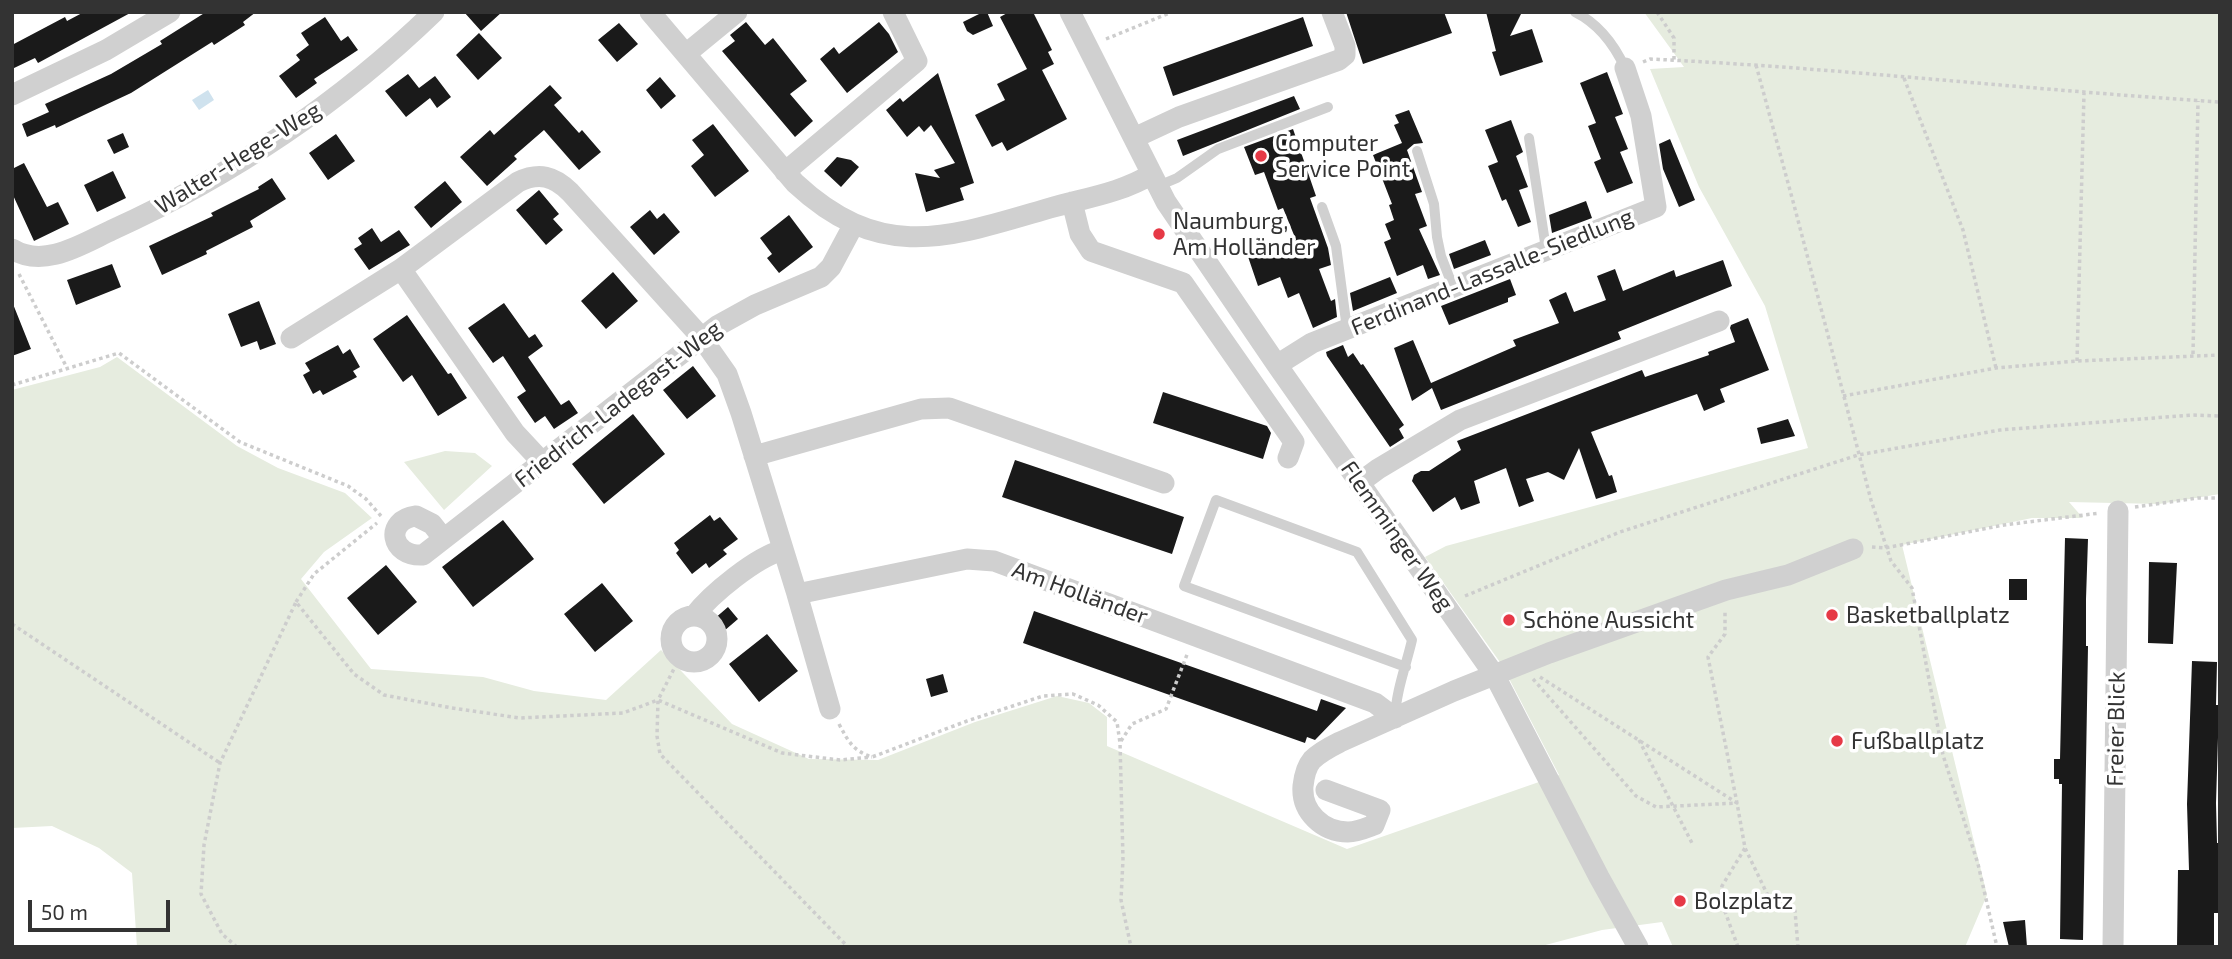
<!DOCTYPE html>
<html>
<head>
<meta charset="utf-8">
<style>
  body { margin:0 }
  #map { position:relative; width:2232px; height:959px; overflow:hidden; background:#fff; font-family:"Exo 2",sans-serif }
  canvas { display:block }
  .frame { position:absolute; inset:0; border:14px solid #333; pointer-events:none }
  .scale { position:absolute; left:28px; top:900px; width:142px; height:32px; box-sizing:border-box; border:4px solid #333; border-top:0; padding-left:9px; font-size:21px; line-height:24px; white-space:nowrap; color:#333; -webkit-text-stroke:5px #fff; paint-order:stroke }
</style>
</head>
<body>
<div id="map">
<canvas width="2232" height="959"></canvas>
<div class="frame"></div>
<div class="scale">50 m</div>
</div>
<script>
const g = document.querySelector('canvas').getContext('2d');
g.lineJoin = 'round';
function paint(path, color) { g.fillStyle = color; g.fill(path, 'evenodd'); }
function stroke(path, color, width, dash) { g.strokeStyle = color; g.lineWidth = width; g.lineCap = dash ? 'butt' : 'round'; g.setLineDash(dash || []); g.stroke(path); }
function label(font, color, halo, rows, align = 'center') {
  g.font = font + ' "Exo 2",sans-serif'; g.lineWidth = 7; g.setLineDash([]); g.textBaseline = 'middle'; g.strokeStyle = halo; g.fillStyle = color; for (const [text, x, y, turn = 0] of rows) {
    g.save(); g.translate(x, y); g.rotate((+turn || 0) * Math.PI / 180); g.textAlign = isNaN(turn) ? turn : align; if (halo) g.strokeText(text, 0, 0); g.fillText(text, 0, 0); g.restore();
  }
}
const green = new Path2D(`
  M1644,12H2220V494L2159,504L2069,502L2083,518H2032L1902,545L1987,895L1965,947H1673L1662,922L1602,930L1538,947H137L132,873L99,848L52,826L12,828V390L100,367L117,357L237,446L278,468L345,493L372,518L324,552L301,579L371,669L483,677L534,691L606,700L661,650L732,724L809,759L878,760L975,722L1057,696L1089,703L1107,717V746L1347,849L1559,775L1502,665L1425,557L1446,546L1808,448L1765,306L1699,187L1650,69L1684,67Z
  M445,451L475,453L492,466L444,510L404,462Z`);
const water = new Path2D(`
  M208,90L214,100L199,110L192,100Z`);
const building = new Path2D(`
  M84,12H132L38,63L35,58L12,69V45L65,17L67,21Z
  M206,12H256L243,22L245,25L214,45L212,42L131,93L56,128L55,125L27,137L22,124L49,112L45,104L111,74L162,44L160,41Z
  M464,12H502L481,31Z
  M983,12H987L993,26L973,35L967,31L963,22Z
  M1009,12H1033L1052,50L1048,52L1054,64L1042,70L1067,119L1007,151L1002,142L992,147L975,115L1005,100L997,84L1027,69L1000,17Z
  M1346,12H1444L1452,33L1363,64Z
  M1486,12H1522L1510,36L1532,29L1543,62L1500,76L1492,52L1496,51Z
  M325,17L341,41L348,36L358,50L314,79L317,83L296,98L279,76L300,60L296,55L309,45L301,33Z
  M1303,17L1313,46L1173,96L1163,67Z
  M746,22L765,45L773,38L807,81L790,94L813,121L795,137L722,51L735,41L730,35Z
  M879,22L889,34L898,52L847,93L820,59L834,47L839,54Z
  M619,23L638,44L617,62L598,40Z
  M479,33L502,58L478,80L456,55Z
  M1607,72L1623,114L1615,117L1628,149L1620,152L1633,183L1607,193L1594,162L1601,159L1588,126L1596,123L1580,83Z
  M938,73L974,183L960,188L964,200L926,212L915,173L940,178L934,170L955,163L931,125L924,132L919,126L907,137L886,110L900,98L903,102Z
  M408,74L419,88L435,76L451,97L437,108L430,98L406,117L385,91Z
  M660,77L676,96L661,109L646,90Z
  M550,85L562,98L554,105L579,133L582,130L601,152L579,170L544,130L514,156L517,159L487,186L460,157L490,130L494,135Z
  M1294,96L1300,109L1183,156L1177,140Z
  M1409,110L1423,143L1414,144L1407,150L1422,192L1415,194L1427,226L1419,229L1440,275L1428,279L1423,265L1397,276L1384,242L1391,239L1385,224L1394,220L1389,205L1392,204L1373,155L1402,143L1394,125L1399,123L1395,115Z
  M1511,120L1523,152L1516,156L1528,187L1519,190L1531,222L1518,227L1506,199L1502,201L1488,166L1498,162L1485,130Z
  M713,124L749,171L715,197L691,166L704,155L692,140Z
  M1293,129L1316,196L1310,198L1328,248L1331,265L1319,269L1331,301L1335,299L1337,317L1313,328L1299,293L1288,298L1280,277L1258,286L1243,242L1257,237L1263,253L1296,240L1283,208L1278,210L1264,172L1255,175L1244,147Z
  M123,133L129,147L114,154L107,140Z
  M336,134L355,161L328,180L309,153Z
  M1670,139L1695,200L1679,207L1663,169L1659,144Z
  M837,157L851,160L859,167L841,187L824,171Z
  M24,163L47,207L58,202L69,224L34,241L12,193V169Z
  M113,171L126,198L97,212L84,185Z
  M272,178L286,199L250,221L253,227L206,251L207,254L162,275L149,246L213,216L211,213L259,189L258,187Z
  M445,181L462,202L431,228L414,207Z
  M539,190L559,214L553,219L563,230L546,245L516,210Z
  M1586,201L1592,218L1552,233L1549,215Z
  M650,210L657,219L664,213L680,232L654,255L630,227Z
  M789,215L813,247L779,273L767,258L772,254L760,238Z
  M372,228L381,242L399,230L410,245L369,270L354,249L362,244L358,238Z
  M1485,240L1491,255L1454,269L1449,254Z
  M1723,260L1732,286L1618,332L1621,339L1441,410L1432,388L1412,401L1394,348L1413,340L1431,383L1516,346L1513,340L1559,323L1549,300L1566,292L1574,312L1606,300L1597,276L1615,269L1623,291L1674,270L1676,277Z
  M112,264L121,287L76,305L67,280Z
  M613,272L638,301L606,329L581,301Z
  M1390,277L1397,293L1353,311L1350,293Z
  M1510,279L1516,295L1508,298V302L1449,325L1441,306Z
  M259,301L276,344L260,350L257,341L241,347L228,314Z
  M504,303L529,338L535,334L543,346L528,357L561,405L569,400L578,413L554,429L545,416L535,423L517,397L526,391L503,356L493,363L468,328Z
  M13,304L31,349L12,356V305Z
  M407,315L448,374L451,373L467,398L438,416L412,375L403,382L373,339Z
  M1748,318L1769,370L1720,389L1725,402L1704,411L1697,394L1591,432L1609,476L1612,475L1617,492L1596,499L1579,448L1564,480L1548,472L1526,479L1534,501L1519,507L1506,468L1474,481L1480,503L1461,510L1455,497L1433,512L1412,481L1414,475L1421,471H1429L1461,450L1457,441L1642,370L1645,377L1709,355L1708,352L1735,342L1730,328L1731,325Z
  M338,345L343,354L350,349L360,367L353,371L357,377L323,395L320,390L313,394L303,375L310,371L305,363Z
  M1343,345L1348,357L1353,353L1361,365L1363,364L1404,425L1399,429L1404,438L1390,447L1327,356L1326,352Z
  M693,366L716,396L687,419L663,390Z
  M1163,392L1267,426L1271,433L1263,459L1153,423Z
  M633,414L665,454L604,504L572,464Z
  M1788,419L1795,436L1761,444L1757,428Z
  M1015,460L1184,517L1172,554L1002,497Z
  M710,515L714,521L720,517L738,539L723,550L727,554L709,568L706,563L692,574L676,553L679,550L674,543Z
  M503,520L534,559L473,607L442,567Z
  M2065,538L2088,539L2086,599V646H2088L2083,940L2060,939L2062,784H2059V779H2054V759H2060Z
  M2149,562L2177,563L2173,644L2148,643Z
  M386,565L417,602L378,635L347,598Z
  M2009,579H2027V600H2009Z
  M602,583L633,621L595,652L564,614Z
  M728,607L738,619L724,631L714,619Z
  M1034,611L1317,711L1321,699L1346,708L1315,740L1307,737L1305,743L1023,643Z
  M767,634L798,671L759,702L729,664Z
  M2192,661L2217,662L2216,705H2219L2216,803L2217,843H2220V913H2214V947H2177L2178,870H2189L2187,804Z
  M943,674L948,692L931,697L926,679Z
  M2025,920L2027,947H2009L2003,922Z`);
const path = new Path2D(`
  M1657,12L1674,38V60
  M1106,39L1172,12
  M1643,62L1650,59C1840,68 2030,90 2220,102
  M1756,65L1794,205L1871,500L1891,561L1912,588L1943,755L1978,864L1997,947
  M1904,78L1963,230L1996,368
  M19,274L67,368
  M2193,354L2198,101
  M2077,361L2084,93
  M12,385L119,353L240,442L348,486L366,499L381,516
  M1843,396L1996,368L2077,361L2220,355
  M2135,507L2198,498H2220
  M1872,547L1885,548L2004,525L2100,513
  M1465,596L1620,532L1858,455L2000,430L2192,415L2220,416
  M296,602L314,574L377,523
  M12,624L220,763
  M680,657L658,700L657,736L660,754L848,947
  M1540,677L1737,803L1745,848L1772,904L1795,911L1798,947
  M1533,679L1636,796L1656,807L1737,803L1708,657L1725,634V610
  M839,724C848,741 853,751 872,757L967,721L1043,696L1073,694L1098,705L1117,722L1120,743L1123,859L1121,900L1131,947
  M1639,740L1692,843
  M1121,741L1132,724L1166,709L1188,652
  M237,947L222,934L201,894L204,845L220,763L296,602L354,674L384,695L452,708L520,718L623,713L658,700L782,753L840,760L872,757
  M1738,947L1720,898L1722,886L1745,848`);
const service = new Path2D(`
  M1575,12C1599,24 1614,44 1625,68
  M1529,138L1546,249
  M1417,151L1434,204L1437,237L1441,256L1453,287
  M1158,186L1177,178L1218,149L1328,107
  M1322,207L1336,246L1347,329
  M1395,718C1396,691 1406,666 1412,640L1357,552L1216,500L1184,586L1406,667`);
const minor = new Path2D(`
  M650,12L795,183C882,264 950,237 1050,208C1085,198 1121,193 1152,174
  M1070,12L1166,202L1277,365L1495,676L1599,877L1638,947
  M687,53L737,12
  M12,95L106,50L170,12
  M1134,138L1179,117L1339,60L1345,55V46L1332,12
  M785,172L917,61L893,12
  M1072,202L1080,234L1091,251L1183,283L1294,442L1288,458
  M12,249C44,269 82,244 112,230C231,176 340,103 434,12
  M401,269L515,433L542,462
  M291,338L401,269L518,182C539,172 554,176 570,192L701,337L727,374L741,413L797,594L967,559L994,561L1375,703L1395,718
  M1277,365L1312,343L1656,207L1641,116L1625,68
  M754,456L921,409L949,408L1164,483
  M1359,483L1378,469L1460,420L1719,321
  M443,538L432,524L416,516C384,520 390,557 423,555L717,326L755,305L821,277L831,267L854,224
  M797,594L830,709
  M694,616C711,594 756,557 783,550
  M671 639a23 23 0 1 1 46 0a23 23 0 1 1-46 0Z
  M1326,790L1380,810L1374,825C1366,828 1357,832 1348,832C1323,832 1301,812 1303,786C1304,777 1306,767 1312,760C1320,752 1330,747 1340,742L1454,691L1549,653L1726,590L1788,575L1853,549
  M2113,947L2118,511`);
const markers = [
  [1261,156,7,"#e63946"],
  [1159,234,7,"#e63946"],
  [1832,615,7,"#e63946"],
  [1509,620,7,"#e63946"],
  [1837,741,7,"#e63946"],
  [1680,901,7,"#e63946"]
];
const poiNames = [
  ["Computer",1275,143],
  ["Service Point",1275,169],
  ["Naumburg,",1173,221],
  ["Am Holländer",1173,247],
  ["Basketballplatz",1846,615],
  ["Schöne Aussicht",1523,620],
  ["Fußballplatz",1851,741],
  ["Bolzplatz",1694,901]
];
const streetNames = [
  ["Walter-Hege-Weg",238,158,-32],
  ["Ferdinand-Lassalle-Siedlung",1492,272,-22],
  ["Friedrich-Ladegast-Weg",618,404,-38],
  ["Flemminger Weg",1397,536,55],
  ["Am Holländer",1080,593,20],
  ["Freier Blick",2116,729,-89]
];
paint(green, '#e6ecdf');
paint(water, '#cfe2ee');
paint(building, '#1a1a1a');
stroke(path, '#cdcdcd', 3.5, [3.5, 3.5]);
stroke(service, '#d0d0d0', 10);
stroke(minor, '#d0d0d0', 21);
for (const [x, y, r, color] of markers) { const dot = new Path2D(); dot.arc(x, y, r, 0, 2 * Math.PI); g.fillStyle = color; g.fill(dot); stroke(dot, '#fff', 2.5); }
label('23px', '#333', '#fff', poiNames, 'left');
label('23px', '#333', '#fff', streetNames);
</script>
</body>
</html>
